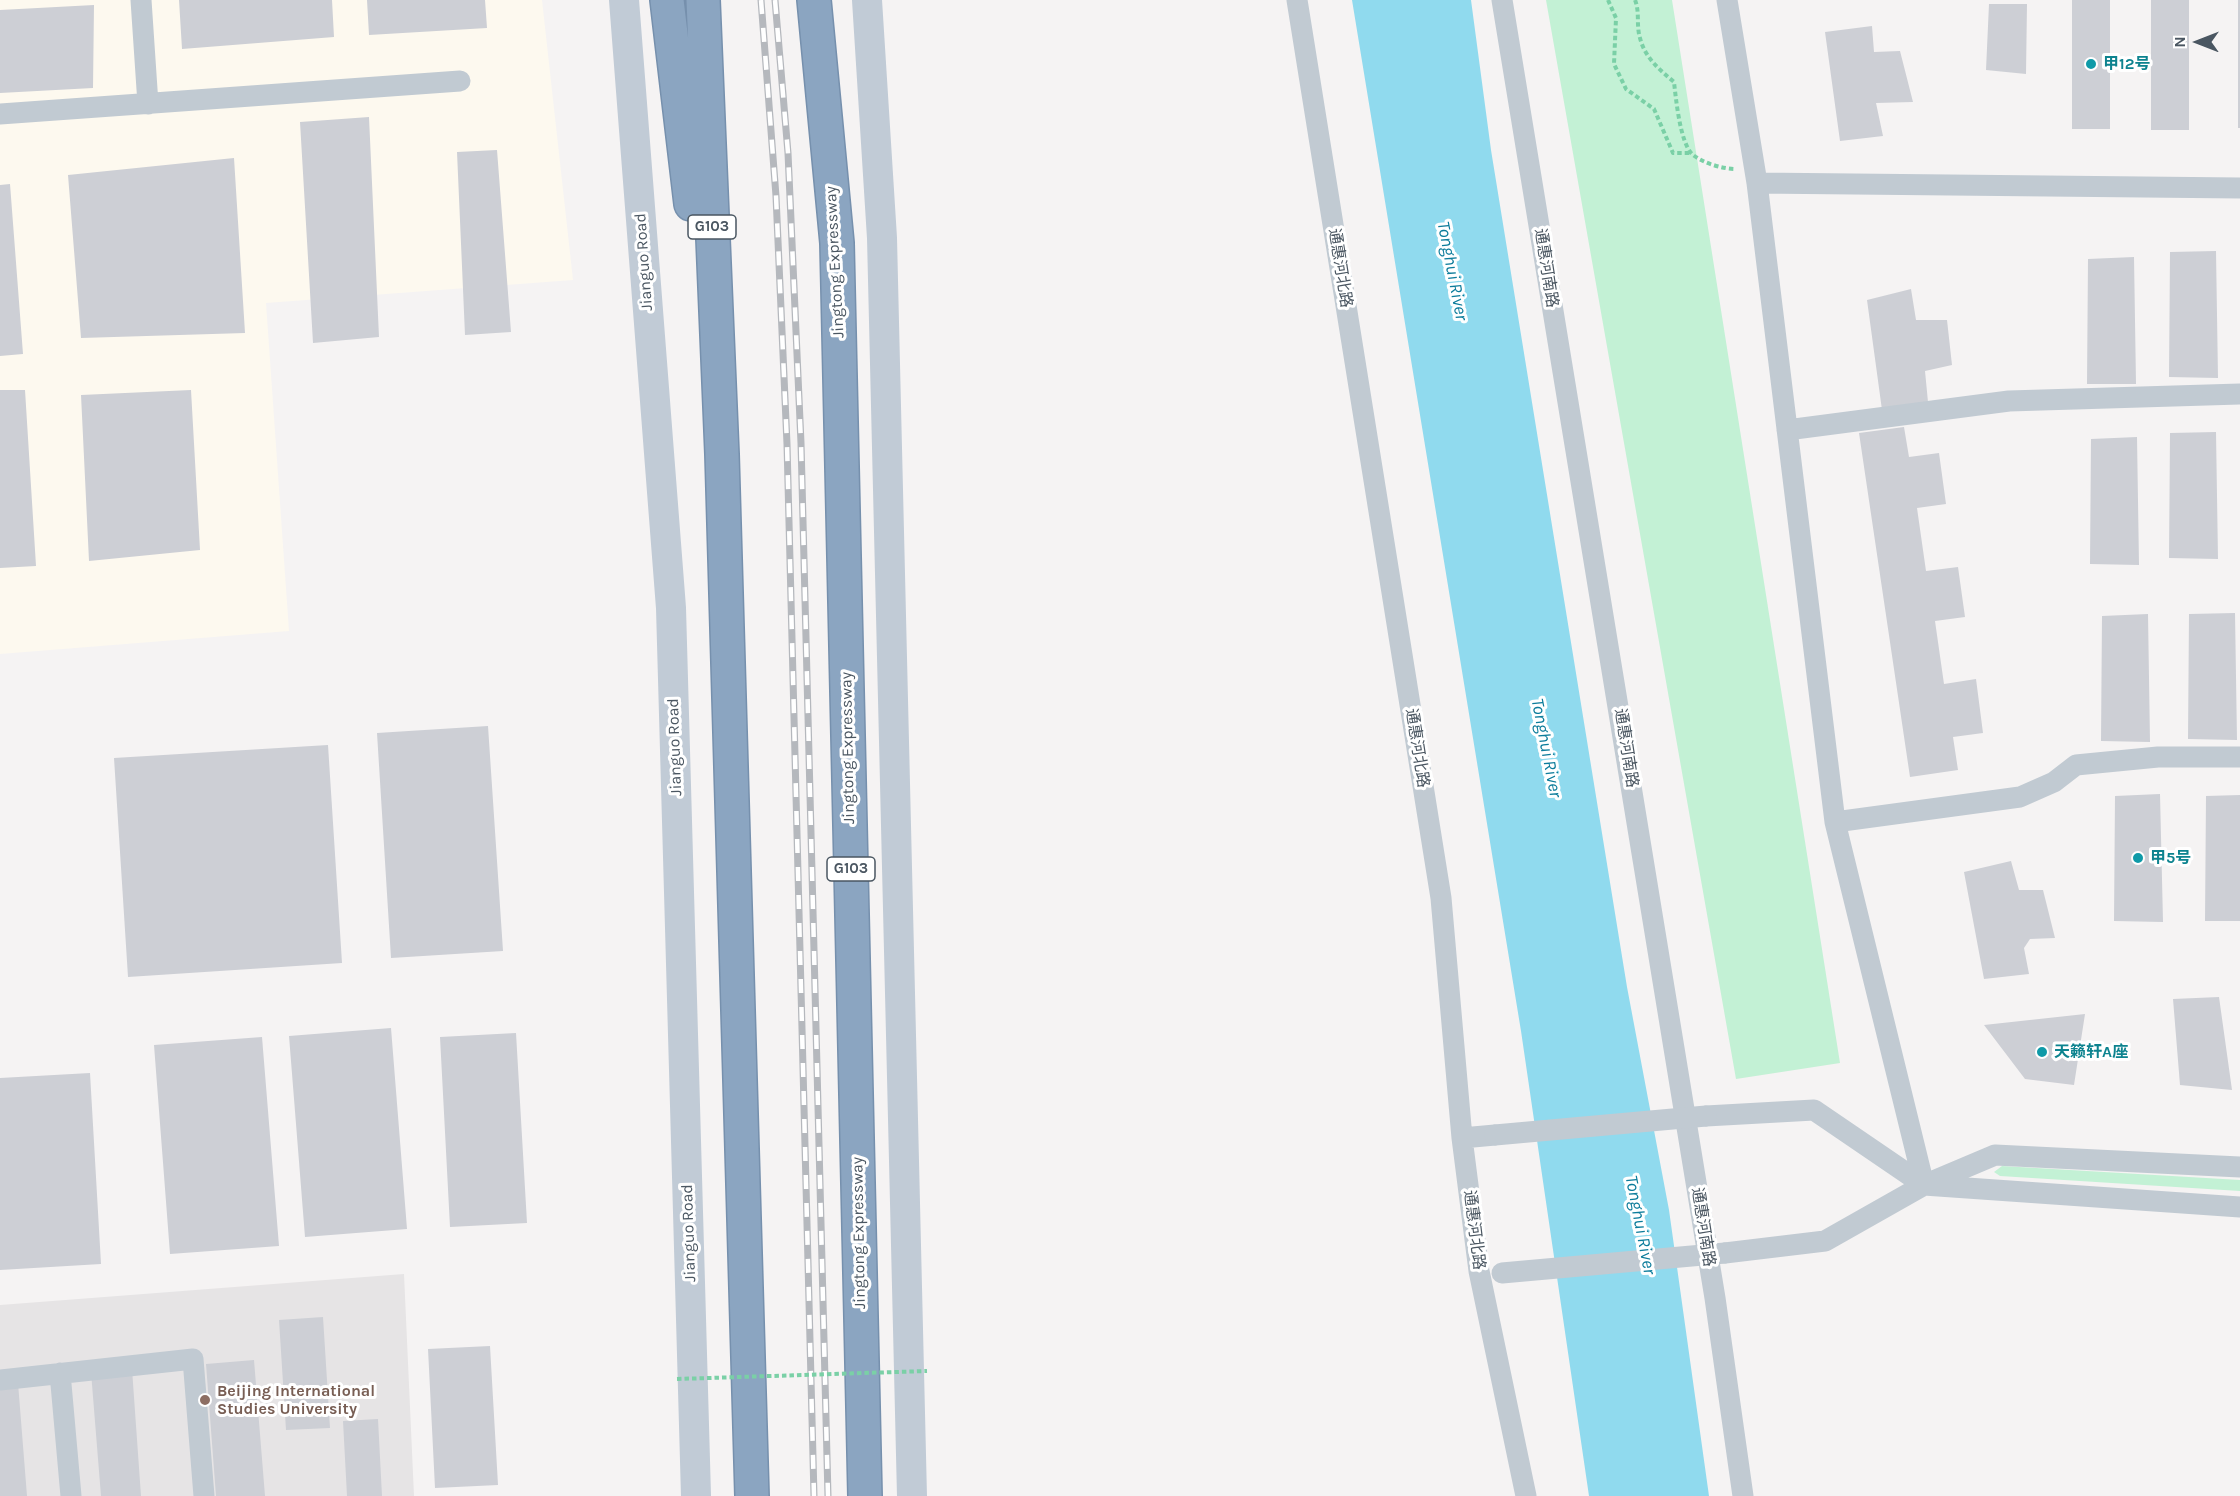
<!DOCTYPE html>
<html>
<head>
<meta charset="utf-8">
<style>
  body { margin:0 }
  #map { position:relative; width:2240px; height:1496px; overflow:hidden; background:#f5f3f3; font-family:Karla,sans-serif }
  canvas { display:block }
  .north { position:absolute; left:2168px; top:12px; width:60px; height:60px; -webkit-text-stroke:4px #fff; paint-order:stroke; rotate:270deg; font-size:16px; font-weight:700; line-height:24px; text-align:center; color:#4a5661 }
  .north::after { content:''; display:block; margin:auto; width:21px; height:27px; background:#4a5661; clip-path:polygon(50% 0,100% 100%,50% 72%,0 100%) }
</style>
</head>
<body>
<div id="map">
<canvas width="2240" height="1496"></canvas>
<div class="north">N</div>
</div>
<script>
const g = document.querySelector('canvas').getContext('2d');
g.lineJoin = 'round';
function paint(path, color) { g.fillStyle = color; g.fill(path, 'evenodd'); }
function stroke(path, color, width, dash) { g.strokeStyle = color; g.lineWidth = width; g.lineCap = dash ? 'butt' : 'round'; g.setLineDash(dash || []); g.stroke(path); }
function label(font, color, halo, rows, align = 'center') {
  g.font = font + ' Karla,"Noto Sans SC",sans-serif'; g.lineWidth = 6; g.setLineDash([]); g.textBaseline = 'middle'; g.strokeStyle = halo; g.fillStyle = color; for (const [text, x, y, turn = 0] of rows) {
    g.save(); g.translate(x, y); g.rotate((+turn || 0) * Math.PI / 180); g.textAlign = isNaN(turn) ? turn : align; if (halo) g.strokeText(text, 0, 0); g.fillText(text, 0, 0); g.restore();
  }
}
const commercial = new Path2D(`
  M0,0H542L573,280L266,303L289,631L0,654Z`);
const education = new Path2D(`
  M404,1274L414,1496H0V1305Z`);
const green = new Path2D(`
  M1546,0H1672L1840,1063L1736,1079Z
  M2002,1166L2240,1180V1191L2000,1176L1994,1172Z`);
const water = new Path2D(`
  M1352,0H1471L1491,150L1627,987L1669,1210L1709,1496H1589L1521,1031Z`);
const building = new Path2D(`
  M179,0H332L334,37L182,49Z
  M367,0H485L487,28L369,35Z
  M2072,0H2110V129H2072Z
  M2151,0H2189V130H2151Z
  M2238,0H2240V128H2238Z
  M1989,4H2027L2026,74L1986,70Z
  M94,5L93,88L0,93V10Z
  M1872,26L1874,52L1900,51L1913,102L1876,103L1883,136L1840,141L1825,32Z
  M369,117L379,337L313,343L300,122Z
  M497,150L511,332L465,335L457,152Z
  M234,158L245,333L81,338L68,175Z
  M10,184L23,354L0,356V185Z
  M2216,251L2218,378L2169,377L2170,252Z
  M2134,257L2136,384H2087L2088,259Z
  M1911,289L1916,320H1947L1952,365L1925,371L1928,402L1882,410L1867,300Z
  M0,390H25L36,566L0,568Z
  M191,390L200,550L89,561L81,395Z
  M1904,427L1909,457L1939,453L1946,504L1917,508L1926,571L1958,567L1965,617L1935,621L1944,684L1976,679L1983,733L1953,737L1958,770L1910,777L1859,433Z
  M2216,432L2218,559L2169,558L2170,433Z
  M2137,437L2139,565L2090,564L2091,439Z
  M2235,613L2237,740L2188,739L2189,614Z
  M2148,614L2150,742L2101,741L2102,616Z
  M488,726L503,951L391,958L377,733Z
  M328,745L342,963L128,977L114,758Z
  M2160,794L2163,922L2114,921L2115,796Z
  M2240,795V921H2205L2206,796Z
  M2011,861L2019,890H2043L2055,938L2030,939L2024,948L2029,974L1984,979L1964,872Z
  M2219,997L2232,1090L2180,1085L2173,999Z
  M2085,1014L2074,1085L2025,1079L1984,1025Z
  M391,1028L407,1229L305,1237L289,1036Z
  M516,1033L527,1223L450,1227L440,1037Z
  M262,1037L279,1246L170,1254L154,1045Z
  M90,1073L101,1264L0,1270V1078Z
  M323,1317L330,1428L286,1430L279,1320Z
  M490,1346L498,1485L435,1488L428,1349Z
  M254,1360L265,1496H216L206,1364Z
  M132,1369L141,1496H101L91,1372Z
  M18,1383L27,1496H0V1384Z
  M378,1419L382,1496H347L343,1421Z`);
const path = new Path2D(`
  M1608,0L1616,18L1614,64L1626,89L1654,109L1673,153H1691
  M1635,0C1640,12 1636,25 1640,38C1645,58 1659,69 1674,82C1676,99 1680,142 1692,154C1702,163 1723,169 1736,169`);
const minor = new Path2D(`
  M141,0L148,104
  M1297,0L1441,898L1462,1138L1479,1271L1526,1496
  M1502,0L1715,1298L1743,1496
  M1727,0L1757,183L1835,822L1924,1185
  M0,114L460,81
  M1757,183L2240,188
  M1787,430L2009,401L2240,394
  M1835,822L2020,797L2054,782L2076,765L2158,757H2240
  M1706,1116L1814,1110L1924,1185L2240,1207
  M1462,1138L1495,1135
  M1725,1253L1825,1241L1924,1185L1995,1155L2240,1167
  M60,1373L71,1496
  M0,1380L193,1359L204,1496`);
const secondary = new Path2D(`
  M624,0L671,608L696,1496
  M867,0L882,238L912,1496`);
const motorway = new Path2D(`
  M667,0L691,204
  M703,0L722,454L752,1496
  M814,0L837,243L865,1496`);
const rail = new Path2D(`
  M761,0L776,196L787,444L814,1496
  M775,0L788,153L801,443L828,1496`);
const pathBridge = new Path2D(`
  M677,1379L927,1371`);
const minorBridge = new Path2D(`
  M1495,1135L1706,1116
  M1502,1273L1725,1253`);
const markers = [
  [2091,64,6,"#0f9aa8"],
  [2138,858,6,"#0f9aa8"],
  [2042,1052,6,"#0f9aa8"],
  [205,1400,6,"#8d6e63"]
];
const shields = [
  [712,227,48],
  [851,869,48]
];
const shieldNames = [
  ["G103",712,227],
  ["G103",851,869]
];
const cultureNames = [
  ["甲12号",2103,64],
  ["甲5号",2150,858],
  ["天籁轩A座",2054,1052]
];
const streetNames = [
  ["Jianguo Road",644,262,-94],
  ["Jingtong Expressway",835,262,-93],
  ["通惠河北路",1340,268,81],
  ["通惠河南路",1546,268,81],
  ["Jianguo Road",675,747,-92],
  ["Jingtong Expressway",848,748,-91],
  ["通惠河北路",1417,748,81],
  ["通惠河南路",1626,748,81],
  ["通惠河南路",1703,1227,81],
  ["通惠河北路",1474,1230,83],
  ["Jianguo Road",689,1233,-92],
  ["Jingtong Expressway",859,1233,-91]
];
const educationNames = [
  ["Beijing International",217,1391],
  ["Studies University",217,1409]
];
const waterNames = [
  ["Tonghui River",1452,271,79],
  ["Tonghui River",1546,748,79],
  ["Tonghui River",1640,1225,79]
];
paint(commercial, '#fdf9ef');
paint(education, '#e6e4e5');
paint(green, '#c3f1d5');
paint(water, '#90daee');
paint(building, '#cdcfd5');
stroke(motorway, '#7690ad', 36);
stroke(path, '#7ad0a6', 4, [4.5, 3]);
stroke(minor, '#c1cad2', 21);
stroke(secondary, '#c1cbd6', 30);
stroke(motorway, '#8ba5c1', 33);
stroke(rail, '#b5b8bd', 7);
stroke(rail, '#fff', 4.5, [14]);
stroke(pathBridge, '#7ad0a6', 4, [4.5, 3]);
stroke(minorBridge, '#c1cad2', 21);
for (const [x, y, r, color] of markers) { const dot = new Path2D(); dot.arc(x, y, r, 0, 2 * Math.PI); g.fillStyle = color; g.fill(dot); stroke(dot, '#fff', 2); }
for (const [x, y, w] of shields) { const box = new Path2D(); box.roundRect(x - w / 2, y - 12, w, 24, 4.5); g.fillStyle = '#fff'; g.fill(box); stroke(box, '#4a5661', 1.5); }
label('bold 15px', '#4a5661', null, shieldNames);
label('bold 16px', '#0d838f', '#fff', cultureNames, 'left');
label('16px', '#4a5661', '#fff', streetNames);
label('bold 16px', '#785e54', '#fff', educationNames, 'left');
label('italic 18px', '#0c7c9b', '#fff', waterNames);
</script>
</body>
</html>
